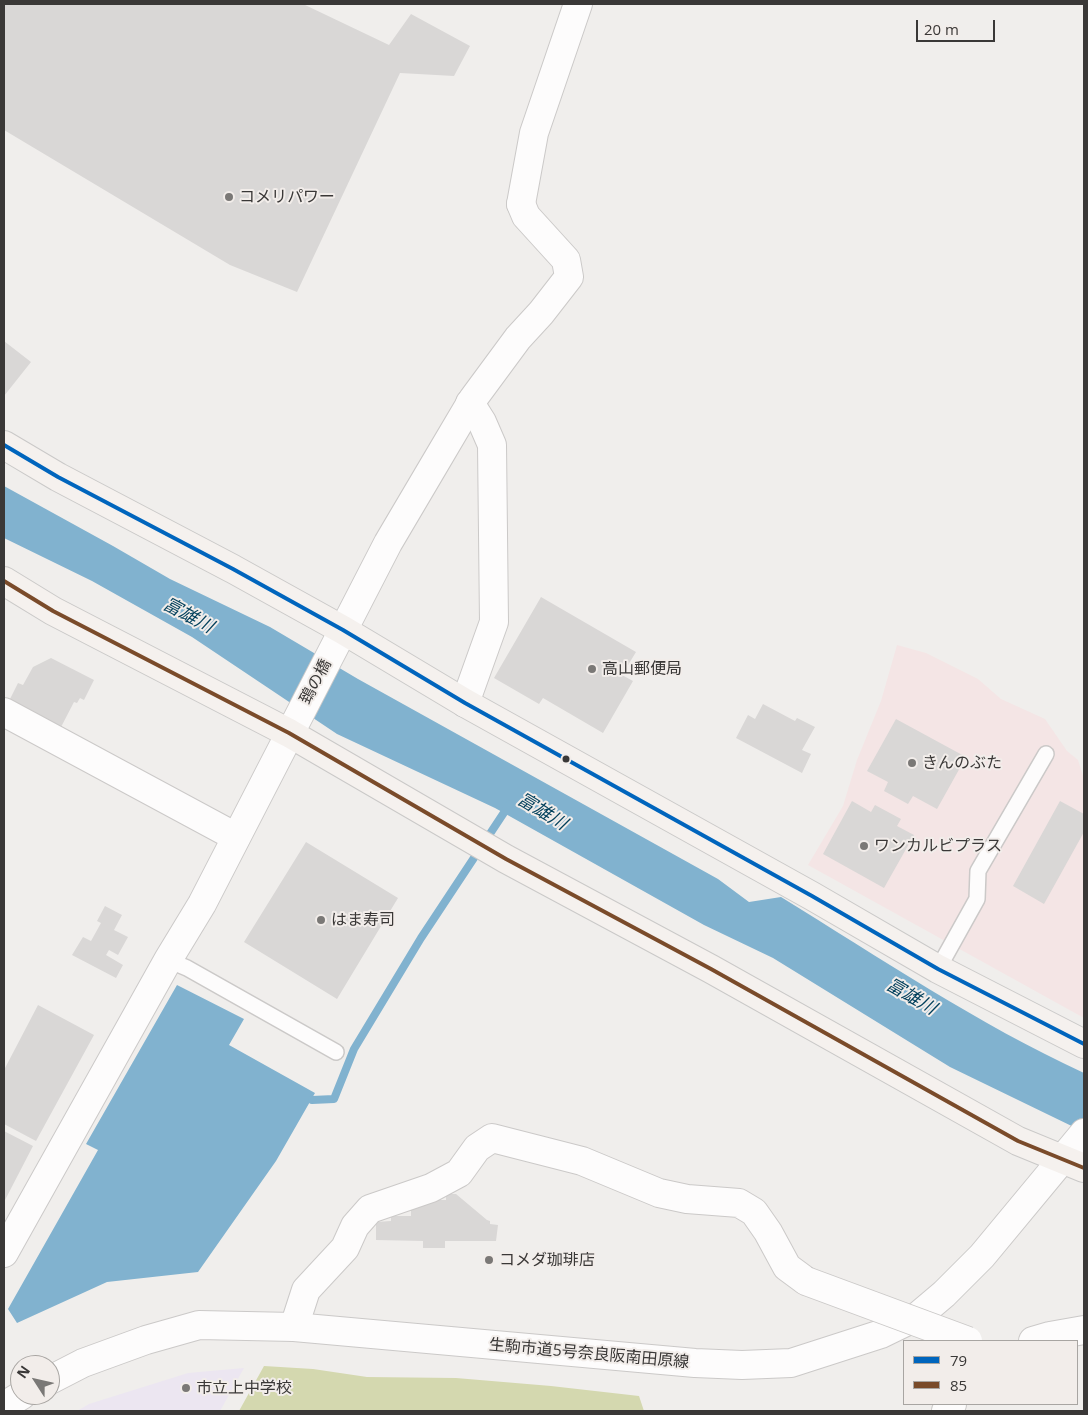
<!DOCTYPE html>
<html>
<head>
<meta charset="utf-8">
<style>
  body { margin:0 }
  #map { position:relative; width:1088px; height:1415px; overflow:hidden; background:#f0eeec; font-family:"Open Sans",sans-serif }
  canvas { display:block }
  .frame { position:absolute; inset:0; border:5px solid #3a3837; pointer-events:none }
  .legend { position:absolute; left:903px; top:1340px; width:175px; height:65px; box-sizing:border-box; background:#f2edea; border:1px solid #a8a5a2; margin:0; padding:6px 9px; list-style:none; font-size:15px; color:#3a3837 }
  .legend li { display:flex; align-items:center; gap:10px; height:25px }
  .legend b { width:25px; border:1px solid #a8a5a2 }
  .north { position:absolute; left:10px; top:1355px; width:50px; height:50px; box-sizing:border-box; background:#f2edea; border:1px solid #a8a5a2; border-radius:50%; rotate:305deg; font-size:14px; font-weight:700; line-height:20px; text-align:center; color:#3a3837 }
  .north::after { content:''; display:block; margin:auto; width:18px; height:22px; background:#7a7876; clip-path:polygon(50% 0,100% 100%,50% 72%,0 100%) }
  .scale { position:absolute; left:916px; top:20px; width:79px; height:22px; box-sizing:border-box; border:2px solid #3a3837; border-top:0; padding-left:6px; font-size:15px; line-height:18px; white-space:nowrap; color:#3a3837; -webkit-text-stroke:4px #f2edea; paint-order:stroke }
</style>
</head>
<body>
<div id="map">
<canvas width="1088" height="1415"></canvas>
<div class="frame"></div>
<ul class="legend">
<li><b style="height:6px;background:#0065bd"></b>79</li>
<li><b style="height:6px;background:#7a4b2a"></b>85</li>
</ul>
<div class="north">N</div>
<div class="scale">20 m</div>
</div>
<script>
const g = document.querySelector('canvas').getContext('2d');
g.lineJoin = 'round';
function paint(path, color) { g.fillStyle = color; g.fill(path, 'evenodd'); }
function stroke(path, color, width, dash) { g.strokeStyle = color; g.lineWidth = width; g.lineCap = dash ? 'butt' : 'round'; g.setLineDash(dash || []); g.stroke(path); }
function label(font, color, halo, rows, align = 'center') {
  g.font = font + ' "Open Sans","Noto Sans JP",sans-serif'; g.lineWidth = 4; g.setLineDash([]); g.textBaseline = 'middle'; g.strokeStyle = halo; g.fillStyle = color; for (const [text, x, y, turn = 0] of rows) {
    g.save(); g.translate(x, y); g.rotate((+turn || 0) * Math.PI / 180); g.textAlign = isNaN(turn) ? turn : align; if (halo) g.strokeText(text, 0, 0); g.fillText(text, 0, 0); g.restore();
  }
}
const commercial = new Path2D(`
  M897,645L926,653L978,679L1001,699L1045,719L1067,751L1078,760L1084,779V1018L808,865L843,806L857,760L881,701Z`);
const education = new Path2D(`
  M244,1368L220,1411H77L89,1404L188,1373Z`);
const forest = new Path2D(`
  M264,1366L313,1369L367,1377L456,1378L551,1386L639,1396L644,1411H239Z`);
const water = new Path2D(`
  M4,486L113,546L170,579L270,627L358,679L718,879L749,902L781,897C880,958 978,1024 1084,1073V1132L950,1067L773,958L704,925L495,808L337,734L192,637L92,581L4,538Z
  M177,985L244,1019L229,1045L315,1093L276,1161L198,1272L107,1282L17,1323L8,1309L98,1150L86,1144Z`);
const stream = new Path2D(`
  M312,1100L334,1099L354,1049L421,938L509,805`);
const building = new Path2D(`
  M4,4H303L389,45L411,14L470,46L454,76L400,73L297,292L230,265L4,130Z
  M4,341L31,362L4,396Z
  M541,597L636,652L622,675L633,681L603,733L543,698L539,704L494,678Z
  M51,658L94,680L84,700L80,698L77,703L74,702L60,729L8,703L18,683L23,685L33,667Z
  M763,704L795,721L797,718L815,727L802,750L811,754L802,773L736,738L748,715L755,719Z
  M896,719L966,757L937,809L913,796L908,804L884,791L888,782L867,771Z
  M852,801L871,812L875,805L901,819L897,826L914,835L884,888L823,854Z
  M1060,801L1084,814V832L1044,904L1013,886Z
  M306,842L398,898L337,999L244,942Z
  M105,906L122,915L114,930L128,937L118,955L109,950L106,955L123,965L116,978L72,955L83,937L91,941L101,923L97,921Z
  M38,1005L94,1035L36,1141L4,1124V1070Z
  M4,1131L33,1146L4,1202Z
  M446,1194H456L487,1220L490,1221V1224L498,1225L496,1241H445V1248H423V1241L376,1240V1222L391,1221V1216H411V1208L437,1200H446Z`);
const lane = new Path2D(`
  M168,960L187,968L336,1052
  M938,969L977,899L978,871L1046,754`);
const street = new Path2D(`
  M521,204L534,133L578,4
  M465,703L494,622L492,445L482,422L470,403
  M4,712L236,837
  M294,1327L306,1290L345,1248L355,1226L370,1209L431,1188L459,1173L477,1148L492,1138L582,1161L659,1193L687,1199L739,1203L754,1212L768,1232L787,1267L806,1281
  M1033,1341L1050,1336L1084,1330
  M946,1411L952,1404`);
const secondary = new Path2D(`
  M4,1253L168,960L202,904L388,543L437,460L473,399L518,338L541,313L569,277L566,260L526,216L521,204
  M50,1380L83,1363L146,1340L199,1325L294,1327L695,1363L742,1365L791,1363L881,1334L918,1316L944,1294L982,1256L1084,1133
  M4,1406L22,1395`);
const primary = new Path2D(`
  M4,445L58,477L233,569L343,630L465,703L812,896L938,969L1084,1044
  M4,581L53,611L289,733L506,859L711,969L1018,1141L1084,1168`);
const streetBridge = new Path2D(`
  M806,1281L968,1341`);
const bus1 = new Path2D(`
  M4,445L58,477L233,569L343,630L465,703L812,896L938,969L1084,1044`);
const bus2 = new Path2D(`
  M4,581L53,611L289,733L506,859L711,969L1018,1141L1084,1168`);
const markers = [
  [229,197,5,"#7a7876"],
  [592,669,5,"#7a7876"],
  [566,759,4.5,"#3a3837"],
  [912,763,5,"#7a7876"],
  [864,846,5,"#7a7876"],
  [321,920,5,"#7a7876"],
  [489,1260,5,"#7a7876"],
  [186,1388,5,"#7a7876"]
];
const poiNames = [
  ["コメリパワー",239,197],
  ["高山郵便局",602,669],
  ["きんのぶた",922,763],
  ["ワンカルビプラス",874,846],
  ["はま寿司",331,920],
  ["コメダ珈琲店",499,1260],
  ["市立上中学校",196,1388]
];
const streetNames = [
  ["鵄の橋",316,682,-62],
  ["生駒市道5号奈良阪南田原線",589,1354,5]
];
const waterNames = [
  ["富雄川",188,616,28],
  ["富雄川",542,812,31],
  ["富雄川",911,997,30]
];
paint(commercial, '#f4e5e5');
paint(education, '#ece6f1');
paint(forest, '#d4d8af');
paint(water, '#81b2cf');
stroke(stream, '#81b2cf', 8);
paint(building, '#d9d7d6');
stroke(lane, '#cbc9c8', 18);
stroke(street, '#cbc9c8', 30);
stroke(secondary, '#cbc9c8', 30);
stroke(primary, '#cac9c8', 30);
stroke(lane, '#fdfcfc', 15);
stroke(street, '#fdfcfc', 28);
stroke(secondary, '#fdfcfc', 28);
stroke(primary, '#f5f1ee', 28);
stroke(streetBridge, '#cbc9c8', 30, []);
stroke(streetBridge, '#fdfcfc', 28);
stroke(bus1, '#0065bd', 4);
stroke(bus2, '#7a4b2a', 4);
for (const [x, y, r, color] of markers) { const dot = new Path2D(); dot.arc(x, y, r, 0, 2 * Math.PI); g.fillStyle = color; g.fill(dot); stroke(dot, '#f2edea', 2); }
label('16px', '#3a3837', '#f2edea', poiNames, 'left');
label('16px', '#3a3837', '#f2edea', streetNames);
label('italic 18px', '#003f5b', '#f2edea', waterNames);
</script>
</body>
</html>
